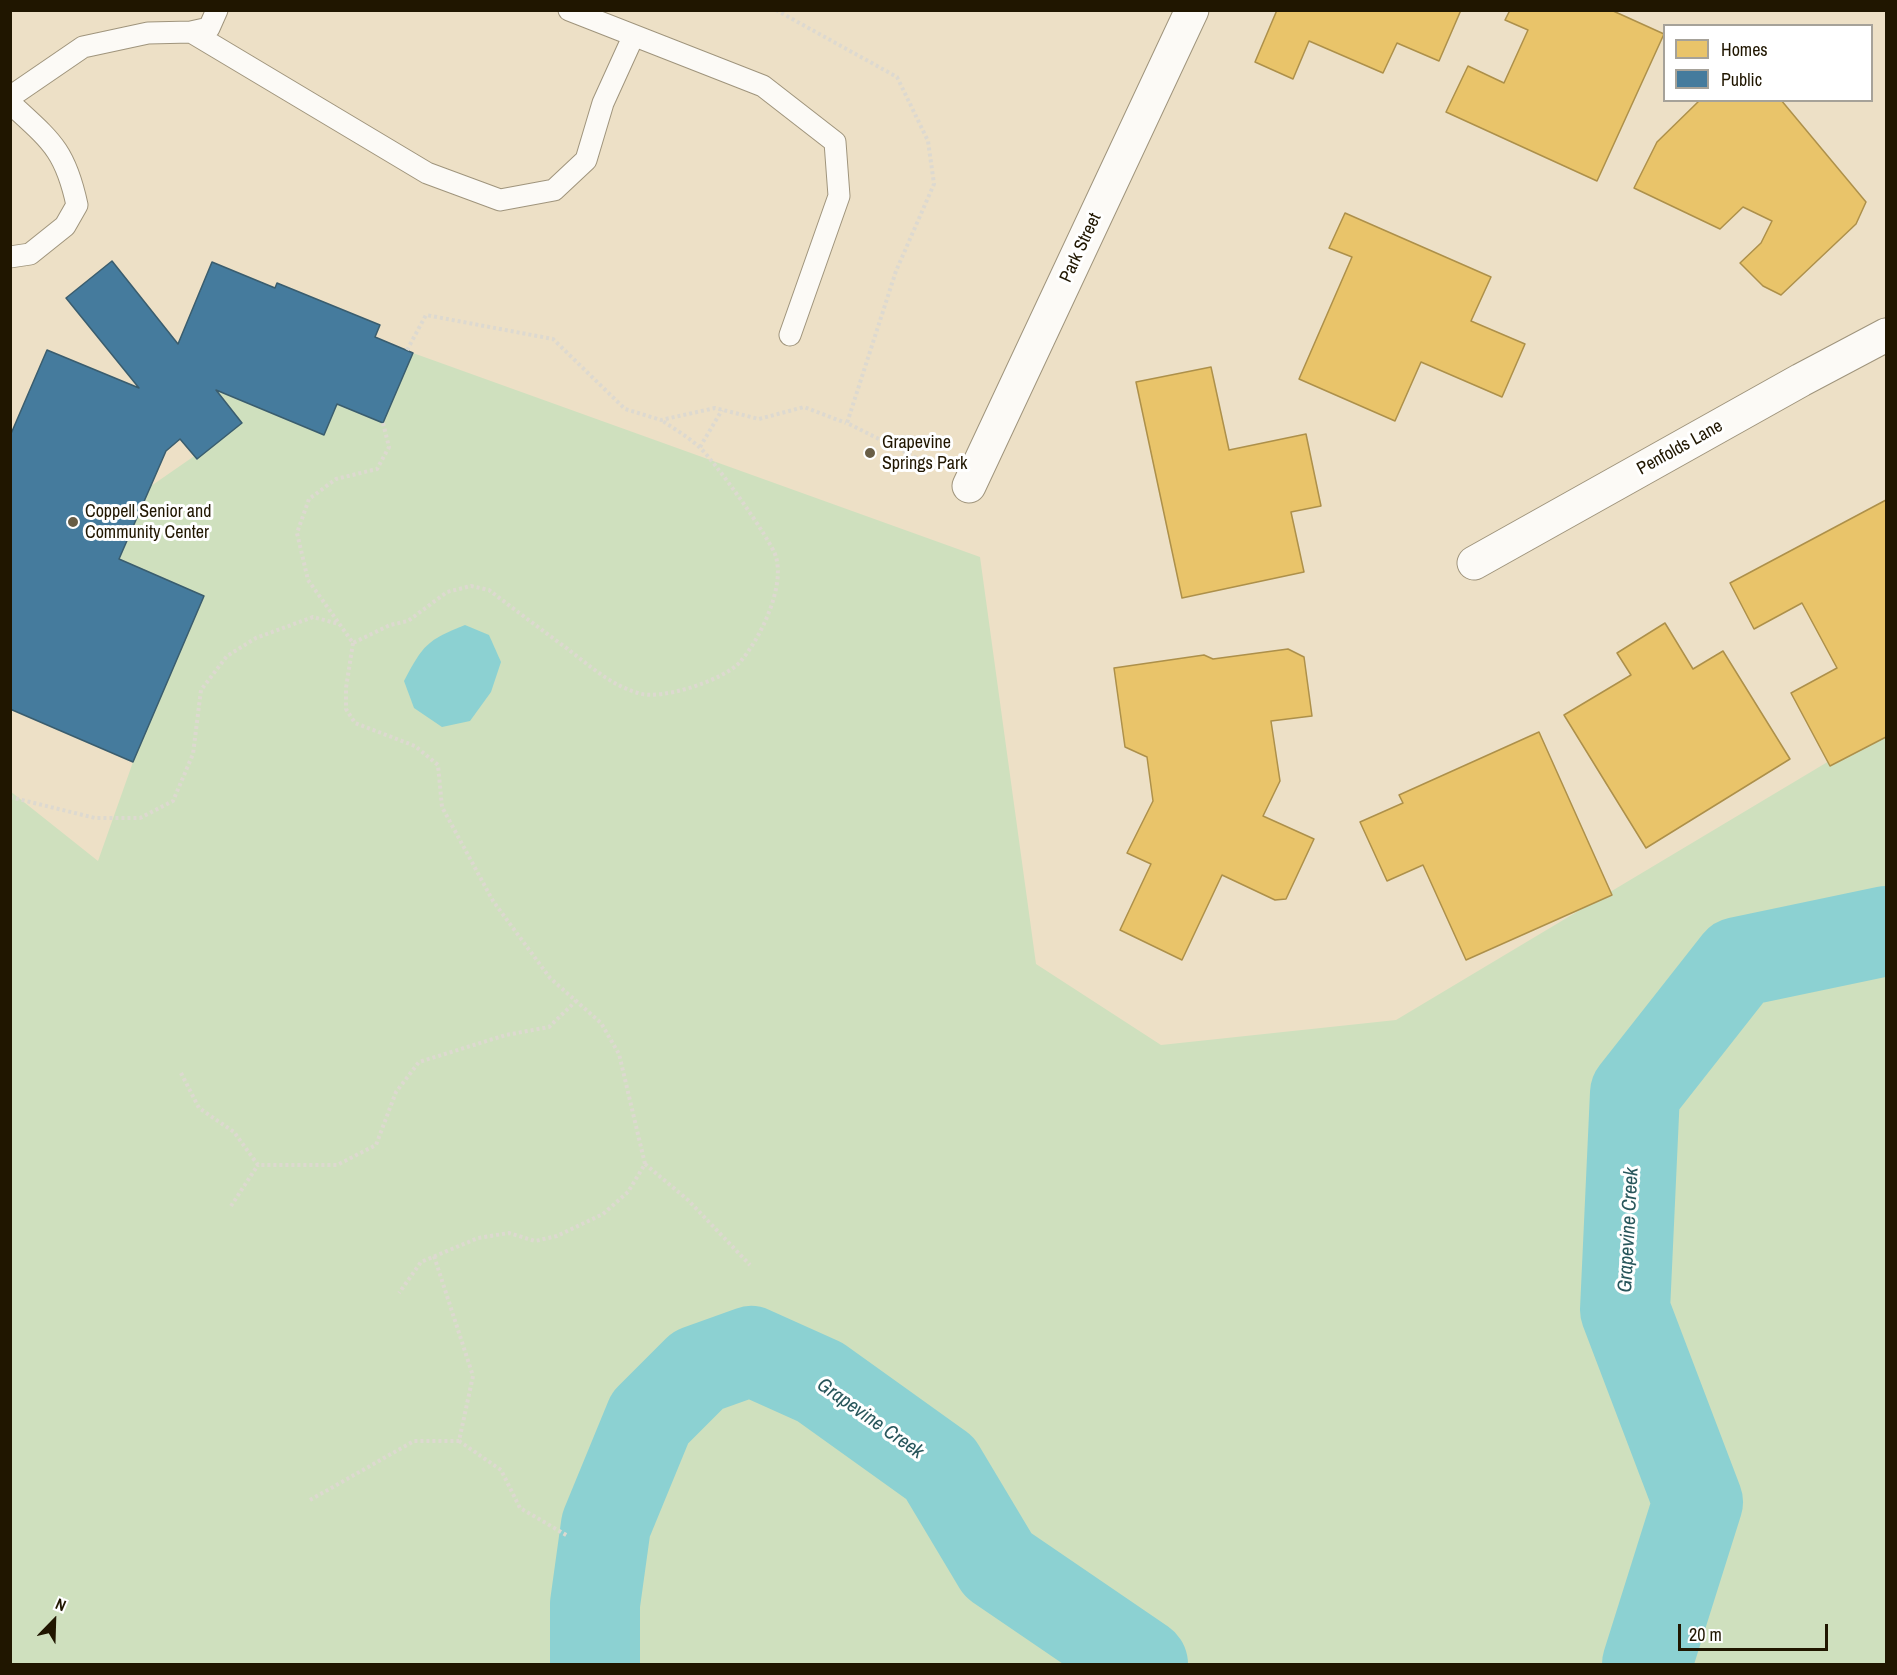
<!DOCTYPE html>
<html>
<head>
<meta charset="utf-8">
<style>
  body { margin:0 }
  #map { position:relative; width:1897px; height:1675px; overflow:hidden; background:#ede0c6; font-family:"Archivo Narrow",sans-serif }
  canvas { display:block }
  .frame { position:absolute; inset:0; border:12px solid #201600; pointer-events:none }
  .legend { position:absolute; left:1663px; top:24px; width:210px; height:78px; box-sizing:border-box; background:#fff; border:2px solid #a6a299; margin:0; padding:8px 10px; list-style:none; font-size:18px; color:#201600 }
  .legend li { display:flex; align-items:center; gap:12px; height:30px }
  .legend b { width:30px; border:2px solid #a6a299 }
  .north { position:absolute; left:24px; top:1591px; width:60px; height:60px; -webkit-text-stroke:4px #fff; paint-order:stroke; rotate:23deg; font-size:16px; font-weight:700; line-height:24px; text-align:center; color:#201600 }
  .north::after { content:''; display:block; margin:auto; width:21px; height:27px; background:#201600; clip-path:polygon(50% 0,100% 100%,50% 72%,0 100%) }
  .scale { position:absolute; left:1678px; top:1624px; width:150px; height:27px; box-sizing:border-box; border:3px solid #201600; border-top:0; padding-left:8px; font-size:18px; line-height:21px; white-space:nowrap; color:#201600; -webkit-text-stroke:4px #fff; paint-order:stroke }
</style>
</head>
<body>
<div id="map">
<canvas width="1897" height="1675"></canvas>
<div class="frame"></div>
<ul class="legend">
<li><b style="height:16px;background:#e9c46a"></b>Homes</li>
<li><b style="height:16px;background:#457b9d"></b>Public</li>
</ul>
<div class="north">N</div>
<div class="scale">20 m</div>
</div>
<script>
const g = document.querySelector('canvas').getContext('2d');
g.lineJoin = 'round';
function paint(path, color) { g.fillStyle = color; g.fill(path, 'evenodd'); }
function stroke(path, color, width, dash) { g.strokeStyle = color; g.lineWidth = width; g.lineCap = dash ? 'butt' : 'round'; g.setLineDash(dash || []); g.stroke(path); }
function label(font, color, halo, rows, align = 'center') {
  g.font = font + ' "Archivo Narrow",sans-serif'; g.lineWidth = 6; g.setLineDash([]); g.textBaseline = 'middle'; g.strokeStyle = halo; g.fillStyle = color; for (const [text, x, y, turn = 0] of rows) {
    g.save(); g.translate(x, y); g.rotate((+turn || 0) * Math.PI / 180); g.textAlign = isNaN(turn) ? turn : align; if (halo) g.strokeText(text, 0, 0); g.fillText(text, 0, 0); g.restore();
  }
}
const green = new Path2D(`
  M413,353L980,557L1036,964L1161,1045L1396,1020L1886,727V1664H11L10,791L98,861L133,762L204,596L119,559L151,486L242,423L216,390L324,435L337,404L383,423Z`);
const water = new Path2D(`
  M465,625L489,635L501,662L491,692L470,721L442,727L414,708L404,681C423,645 427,640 465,625Z`);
const homes = new Path2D(`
  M1277,10H1461L1439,61L1397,43L1383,73L1309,41L1293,79L1255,62Z
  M1510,10H1611L1664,34L1597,181L1446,112L1468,66L1504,83L1528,30L1505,20Z
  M1700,100H1781L1866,202L1856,224L1781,295L1763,286L1740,263L1761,243L1772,221L1743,207L1720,229L1634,188L1657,142Z
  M1345,213L1491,277L1471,321L1525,344L1502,397L1421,362L1395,421L1299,379L1352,257L1329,248Z
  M1211,367L1229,450L1306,434L1321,506L1291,512L1304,572L1182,598L1136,382Z
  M1886,500V737L1830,766L1791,693L1837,668L1802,603L1754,629L1730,583Z
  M1665,623L1693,669L1723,651L1790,759L1646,848L1564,715L1631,675L1617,653Z
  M1288,649L1304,657L1312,716L1271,721L1280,781L1263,816L1314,839L1286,899L1275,900L1222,875L1182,960L1120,930L1151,864L1127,853L1153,801L1147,757L1125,747L1114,668L1204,655L1213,659Z
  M1539,732L1612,895L1466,960L1423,865L1387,881L1360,822L1403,803L1399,795Z`);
const public = new Path2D(`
  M112,261L178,344L212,262L275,288L277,283L380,325L375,337L413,353L383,423L337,404L324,435L216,390L242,423L197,459L180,439L166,451L119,559L204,596L133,762L10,709V436L47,350L139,388L66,298Z`);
const river = new Path2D(`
  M595,1664V1604L606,1525L650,1418L698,1370L751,1351L820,1382L940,1468L998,1565L1143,1664
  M1647,1664L1698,1502L1625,1310L1635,1093L1738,962L1886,931`);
const path = new Path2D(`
  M776,10L897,77L928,141L934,184L896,271L847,423L931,465
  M407,350L426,315L553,339L625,409L661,420L715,408L759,419L804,407L846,423
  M383,423L389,447L377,469L336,479L309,499L297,533L308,580L353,643L390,625L408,621L447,592L471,586L489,590C515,610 542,630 569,650C591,667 611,685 638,693C661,701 724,680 740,662C760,639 785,588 776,557C772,541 712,457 698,446C687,436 673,428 661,420
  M700,447L722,410
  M353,643L346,688V709L355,723L415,746L438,765L442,807L493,901L550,978L601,1023L619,1054L645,1164L628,1192L603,1214L557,1236L535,1241L509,1233L478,1238L421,1262L399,1293
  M10,797L95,818H140L173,801L193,754L201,690L227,656L256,638L313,617L339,624
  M181,1073L199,1108L234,1132L258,1165H337L376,1145L396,1092L419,1062L506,1035L549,1027L576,1001
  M645,1164L688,1200L750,1265
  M231,1206L258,1165
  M459,1441L501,1470L520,1508L568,1536
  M310,1500L414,1441H459L473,1376L434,1256`);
const service = new Path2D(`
  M569,10L763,86L835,142L839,196L790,335
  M191,32L427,173L500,200L554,190L586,160L603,103L633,37
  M10,97L83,47L148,33L191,32L209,28L217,10
  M10,103C50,140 65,149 77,205L65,226L30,254L10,257`);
const minor = new Path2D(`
  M969,486L1192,10
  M1474,563L1801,380L1886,335`);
const markers = [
  [870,453,6,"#685d45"],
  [73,522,6,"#685d45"]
];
const streetNames = [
  ["Park Street",1081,248,-65],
  ["Penfolds Lane",1680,448,-29]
];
const poiNames = [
  ["Grapevine",882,443],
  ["Springs Park",882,464],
  ["Coppell Senior and",85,512],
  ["Community Center",85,533]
];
const waterNames = [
  ["Grapevine Creek",1629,1230,-87],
  ["Grapevine Creek",870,1419,35]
];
paint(green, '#cfe0be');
paint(water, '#8cd1d2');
paint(homes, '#e9c46a');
stroke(homes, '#ad904a', 1.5);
paint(public, '#457b9d');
stroke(public, '#3a5d6e', 1.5);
stroke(river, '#8cd1d2', 90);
stroke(service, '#9f947c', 23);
stroke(minor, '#9f947c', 35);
stroke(path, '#ddd9d0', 4, [3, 3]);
stroke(service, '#fcfaf6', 21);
stroke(minor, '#fcfaf6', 33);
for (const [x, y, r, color] of markers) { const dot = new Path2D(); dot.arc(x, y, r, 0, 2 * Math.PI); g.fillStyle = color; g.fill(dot); stroke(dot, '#fff', 2); }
label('18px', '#201600', '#fff', streetNames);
label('18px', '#201600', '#fff', poiNames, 'left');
label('italic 20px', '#28565b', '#fff', waterNames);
</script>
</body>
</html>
